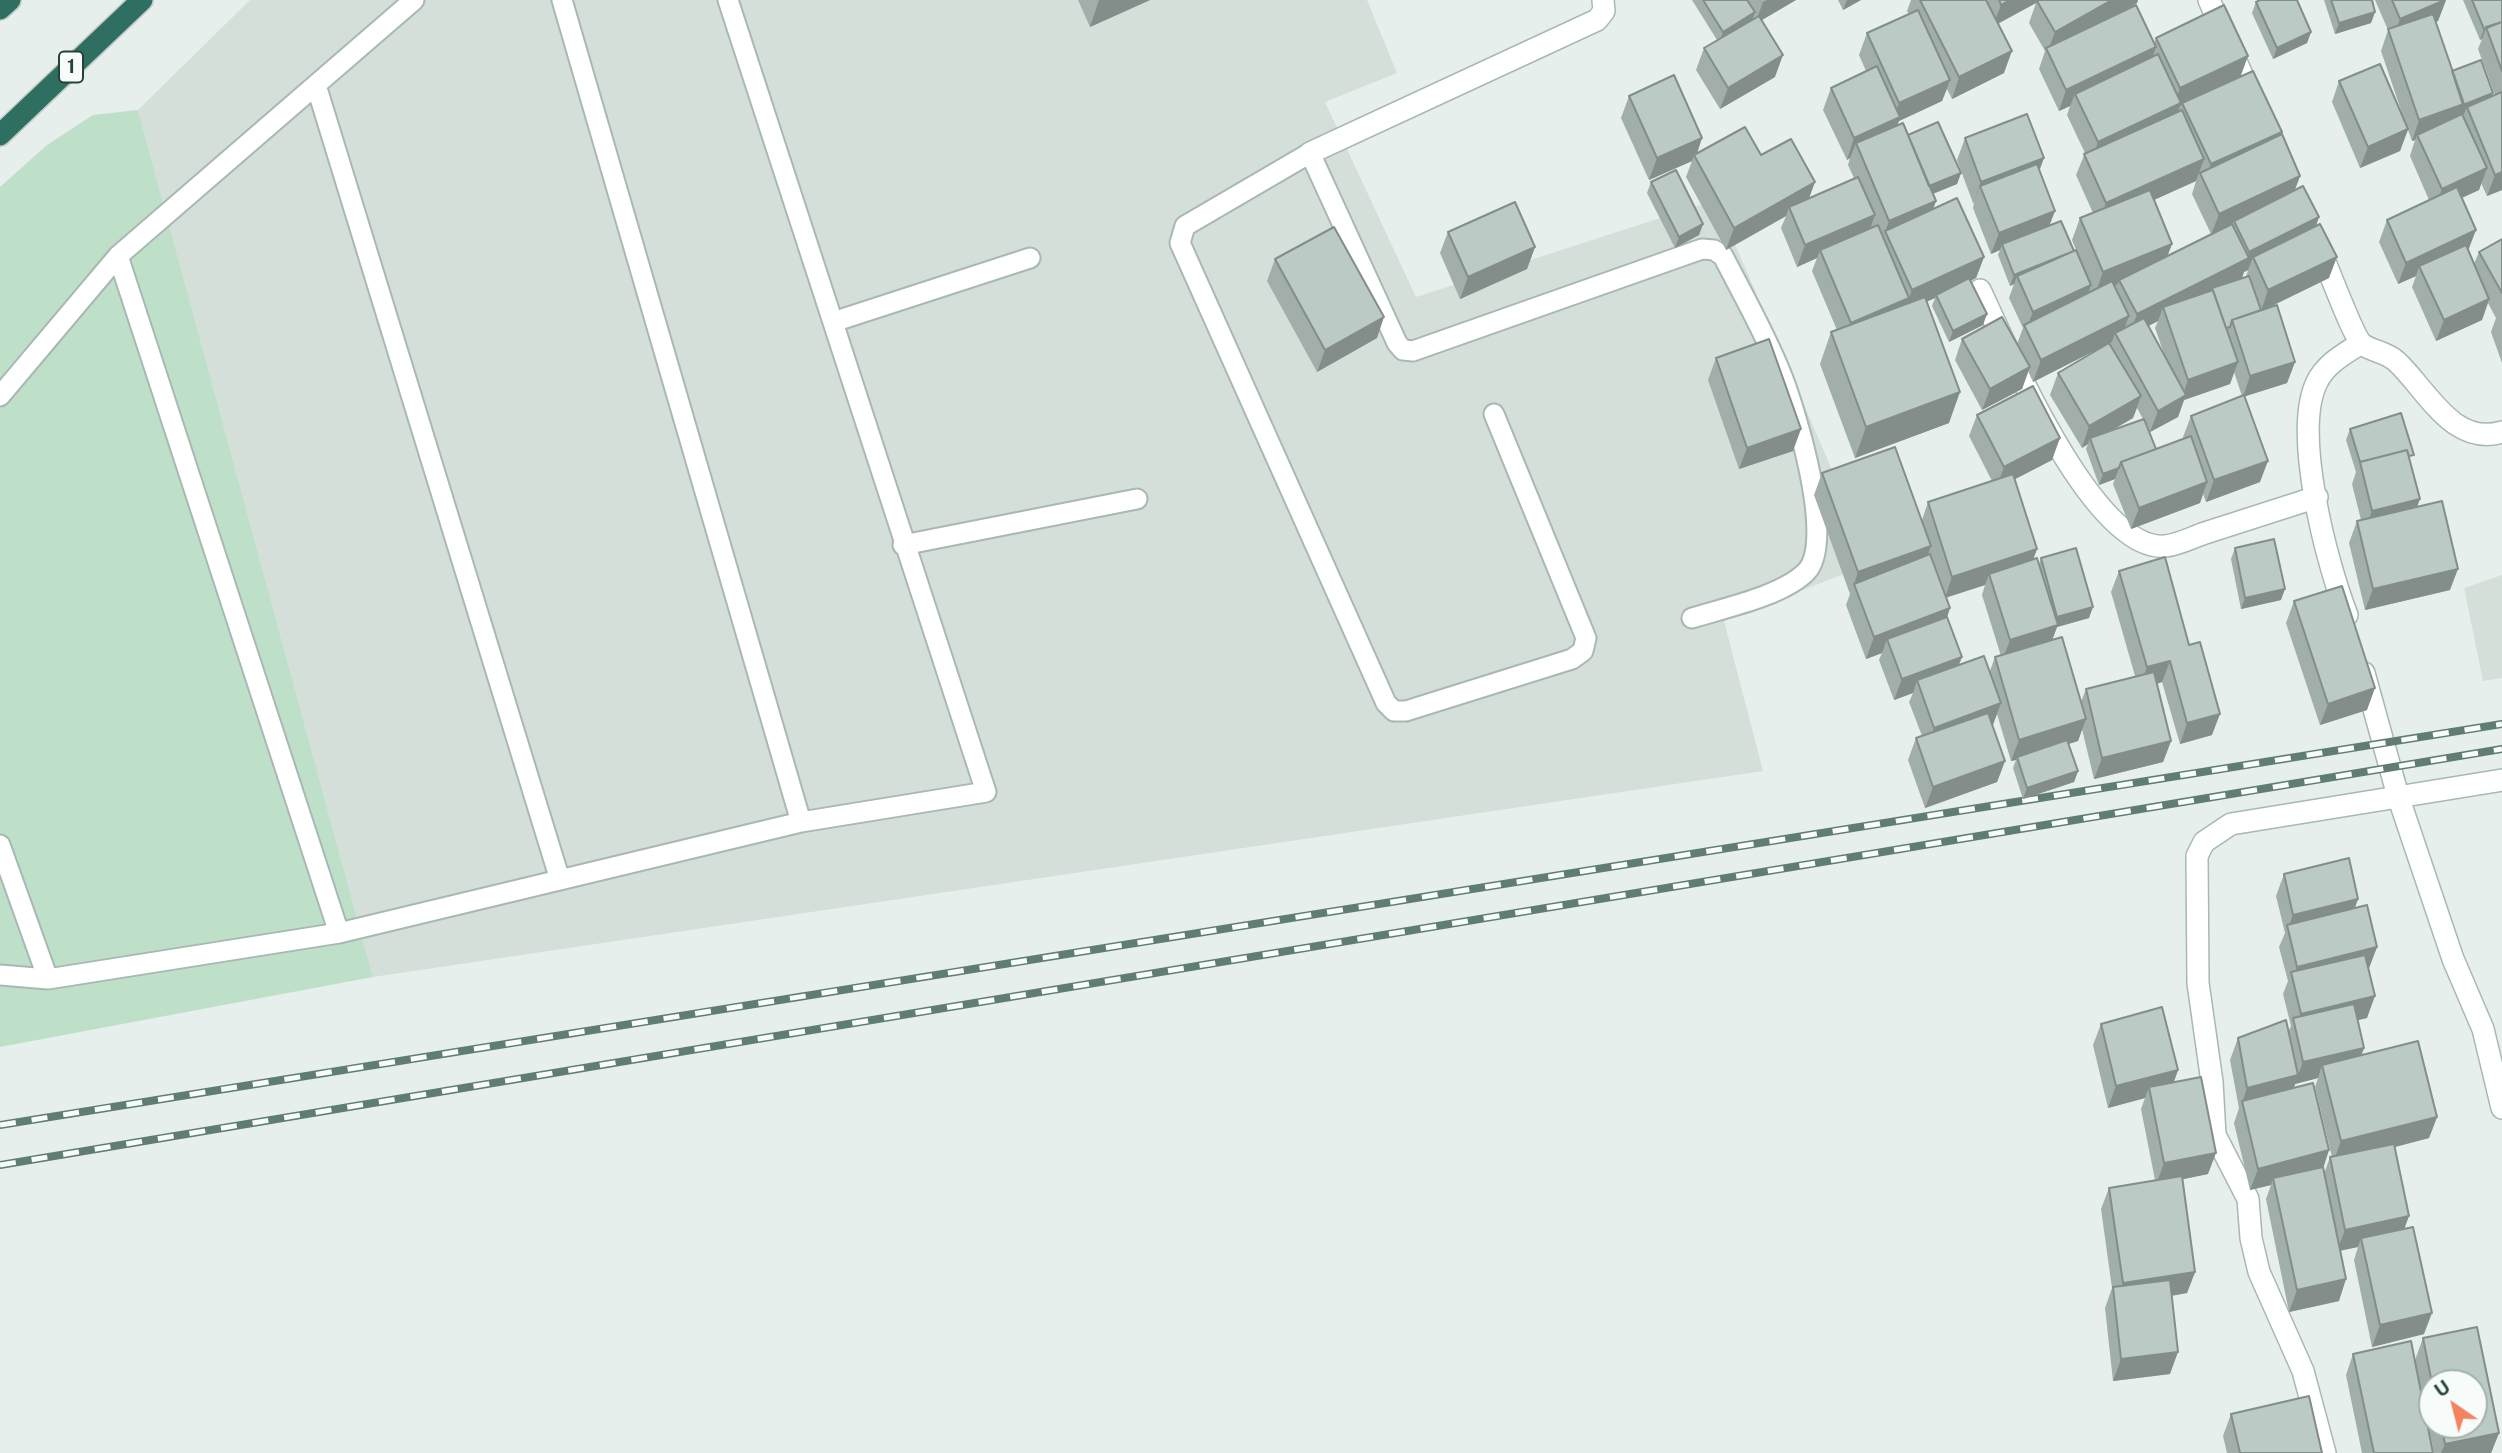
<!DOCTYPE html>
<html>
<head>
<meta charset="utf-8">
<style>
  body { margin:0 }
  #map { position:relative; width:2502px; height:1453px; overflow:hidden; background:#e6efeb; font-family:"Public Sans",sans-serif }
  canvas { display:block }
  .north { position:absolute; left:2418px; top:1369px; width:70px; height:70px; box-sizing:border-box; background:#f7fbf9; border:2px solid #a3b1ad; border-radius:50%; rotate:325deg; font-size:19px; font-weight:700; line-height:28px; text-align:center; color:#24423a }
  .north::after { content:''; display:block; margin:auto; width:24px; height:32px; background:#f4845f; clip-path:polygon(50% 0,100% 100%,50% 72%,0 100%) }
</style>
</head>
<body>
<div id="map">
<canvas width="2502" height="1453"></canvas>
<div class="north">U</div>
</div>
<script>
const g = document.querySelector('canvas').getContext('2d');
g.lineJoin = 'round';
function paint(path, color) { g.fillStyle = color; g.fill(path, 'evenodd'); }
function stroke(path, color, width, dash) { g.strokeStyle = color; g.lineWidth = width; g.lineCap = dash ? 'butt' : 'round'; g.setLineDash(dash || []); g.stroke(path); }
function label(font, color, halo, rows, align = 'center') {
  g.font = font + ' "Public Sans",sans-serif'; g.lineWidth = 5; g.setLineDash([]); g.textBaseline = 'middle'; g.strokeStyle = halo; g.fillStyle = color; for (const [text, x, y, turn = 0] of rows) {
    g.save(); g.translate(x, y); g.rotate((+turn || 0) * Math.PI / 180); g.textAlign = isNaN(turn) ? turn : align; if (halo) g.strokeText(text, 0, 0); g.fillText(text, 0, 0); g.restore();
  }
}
const built = new Path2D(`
  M250,0H1367L1397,73L1325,102L1416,297L1716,200L1872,563L1724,621L1763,771L373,977L138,110Z
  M2502,575V678L2483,681L2464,588Z`);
const green = new Path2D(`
  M138,110L373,977L0,1047V187L47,145L93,115Z`);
const lane = new Path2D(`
  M562,0L801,822
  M316,85L560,880
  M118,256L339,933
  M833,322L1030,258
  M0,396L118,256L414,0
  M1494,414L1586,638L1583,651L1572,659L1406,711H1394L1386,703L1180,243L1185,226L1310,153L1397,343L1403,350L1413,351L1702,249L1714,250L1723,256C1743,295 1766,335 1782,376C1796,412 1836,542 1806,572C1782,596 1724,608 1692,618
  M903,545L1137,499
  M0,845L48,979
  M0,975L48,979L339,933L801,822L986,792L728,0`);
const street = new Path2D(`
  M2209,0L2254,102
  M1310,153L1597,20L1604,11L1603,0
  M2320,250C2327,265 2353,336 2362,344C2371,351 2386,352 2396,361C2426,388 2452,447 2502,432
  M1980,290C2006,345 2093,553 2165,546C2178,545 2193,537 2205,533C2243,521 2280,509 2317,497
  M2347,615C2327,564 2292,432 2317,382C2326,363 2345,354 2361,343
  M2364,673L2398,796L2453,959L2483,1029L2502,1108
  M2325,1453L2303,1371L2259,1272L2251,1238L2248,1199L2215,1135L2212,1082L2198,983L2197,856L2204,842L2231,824L2502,780`);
const highway = new Path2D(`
  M0,9L10,0
  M0,135L142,0`);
const rail = new Path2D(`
  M0,1125L2502,724
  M0,1165L2502,749`);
const wall = new Path2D(`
  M1078,0H1150L1090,27Z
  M1692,0H1796L1762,20L1775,77L1720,109L1696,70L1704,48L1717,40Z
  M1838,0H1861L1843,10Z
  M1911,0H2138L2137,3L2122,11L2154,43L2156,38L2241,76L2280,135L2300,176L2295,190L2316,226L2329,278L2264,310L2295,362L2287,383L2245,396L2260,482L2206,502L2203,494L2200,503L2131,529L2113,484L2115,479L2099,485L2086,449L2088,444L2082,448L2050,395L2058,373L2105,345L2033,382L2028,371L2022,389L1982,410L1955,360L1962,339L2017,344L2023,328L2009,298L2014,284L2010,286L1998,255L2000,250L1991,254L1973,208L1974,203H1973L1957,160L1965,138L2039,171L2049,226L2079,257L2072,240L2080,218L2093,213L2076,175L2085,153L2067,115L2070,106L2059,111L2039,69L2045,51L2029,23L2036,3L1998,24L2004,73L1952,99L1947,89L1942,101L1899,121L1897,125L1908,135L1961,173L1957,184L1933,194L1936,201L1933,209L1984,257L1976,278L1970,281L1983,325L1949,342L1932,306L1935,298L1927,301L1949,423L1855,458L1820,364L1831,332L1837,330L1812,271L1817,258L1797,267L1781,228L1786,216L1726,250L1686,177L1692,161L1649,180L1621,118L1629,96L1702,138L1697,154L1809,198L1854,178L1848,165L1850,158L1847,160L1823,110L1831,88L1866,71L1859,55L1867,33L1909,14L1907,11ZM2198,175L2192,194L2211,234L2167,256L2172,244L2154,200L2196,181ZM2248,270L2246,277L2242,278L2244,272ZM2158,321L2155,328L2165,357L2148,326ZM2234,372L2242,396L2191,416L2183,437V439L2156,449L2150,432L2178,417L2184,400L2230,384ZM2137,408L2143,419L2110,431L2133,418Z
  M2324,0H2372L2375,12L2371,23L2335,34Z
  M2375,0H2446L2438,21L2436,22L2452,71L2492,96L2495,95L2478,49L2482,39L2480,40L2463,0H2502V190L2487,196L2481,183L2479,190L2462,198L2469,251L2474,264L2479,252L2502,239V363L2491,332L2496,318L2488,303L2482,320L2436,341L2412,287L2416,276L2398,284L2379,242L2387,220L2429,200L2410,156L2415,140L2412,141L2408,130L2400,151L2360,168L2332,102L2339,81L2406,125L2381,51L2388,30Z
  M2256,2L2311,32L2307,43L2273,59L2252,13Z
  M1651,182L1703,224L1699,235L1675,248L1647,193Z
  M1448,232L1535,247L1527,269L1460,299L1440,253Z
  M1275,259L1377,338L1317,372L1267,281Z
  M1716,358L1793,451L1739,469L1708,380Z
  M1977,415L2052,460L2015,479L2037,549L2033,560L2039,565L2041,558L2089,618L2057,627L2052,640L2081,702L2086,689L2135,676L2111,592L2119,571L2212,735L2180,744L2162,682L2157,684L2171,741L2163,762L2094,779L2082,729L2078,741L2069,744L2078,771L2074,782L2023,799L2013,768L2016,760L2011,761L1997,714L1992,725L2005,761L1997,782L1925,808L1908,760L1916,738L1922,736L1909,702L1913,693L1894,700L1879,660L1882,653L1866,659L1846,605L1850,594L1814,495L1822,473L1922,520L1928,502L1992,481L1969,436ZM1985,585L1982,595L2001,656L1995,657L1990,671L1959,665L1947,617L1950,608L1947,597Z
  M2350,429L2411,463L2417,507L2450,590L2365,610L2349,543L2357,521L2361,520L2352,484L2356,472L2346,440Z
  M2235,548L2281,600L2241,609L2231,559Z
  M2294,601L2367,710L2320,725L2286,623Z
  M2284,874L2358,899L2355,908L2377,947L2369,968L2367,1018L2357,1020L2364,1048L2361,1056L2437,1117L2429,1138L2395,1147L2405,1229L2424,1334L2372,1347L2354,1260L2358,1247L2340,1251L2339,1301L2289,1312L2266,1199L2271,1185L2250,1190L2234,1123L2239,1108L2230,1060L2238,1038L2288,1032L2291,1026L2283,994L2288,981L2279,947L2285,933L2276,896ZM2318,1078L2315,1087L2332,1157H2330L2324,1174L2294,1088L2295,1084Z
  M2101,1024L2178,1070L2174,1082L2208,1174L2182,1179L2195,1272L2187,1293L2172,1296L2170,1374L2113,1381L2105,1308L2112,1288L2101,1209L2109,1188L2155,1180L2141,1109L2145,1098L2108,1108L2093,1045Z
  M2423,1338L2499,1433L2491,1453H2434L2415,1360ZM2432,1383L2474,1425H2432Z
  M2353,1354L2433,1453H2362L2346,1375Z
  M2231,1414L2322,1453H2227L2223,1436Z`);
const shadedWall = new Path2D(`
  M1099,0H1150L1090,27Z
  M1767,0H1796L1755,24L1763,2Z
  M1847,0H1861L1843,10Z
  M2010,0H2042L2037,1L2036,3L1993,26L2001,5Z
  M2112,0H2138L2137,3L2049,53L2048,51L2055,32Z
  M2446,0L2438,21L2392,41L2400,19Z
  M1755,12L1751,23L1719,43L1723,32Z
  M2375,12L2371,23L2335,34L2339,23Z
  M2486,28L2482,39L2480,40L2484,29Z
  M2311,32L2307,43L2273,59L2277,48Z
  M2156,47L2148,69L2075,94L2070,106L2059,111L2066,90Z
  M2012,51L2004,73L1952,99L1959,77Z
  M1783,55L1775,77L1720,109L1728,88Z
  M2248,56L2240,78L2182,103L2181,106H2180L2173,125L2090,164L2098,142L2173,107L2180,88Z
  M1950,80L1942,101L1899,121L1892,138L1856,143L1850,158L1847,160L1854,138L1893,120L1899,103Z
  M2493,93L2489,104L2467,107L2464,114L2417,135L2415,140L2412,141L2419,120Z
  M2408,129L2400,151L2360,168L2368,147Z
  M2282,132L2274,153L2204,182L2211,164Z
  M1702,138L1695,158L1694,155L1692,161L1649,180L1657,158Z
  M2044,158L2036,180L1980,186L1973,203L1981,182Z
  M2204,159L2196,181L2098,225L2106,203Z
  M2487,168L2479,190L2434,210L2442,189Z
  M2502,172V190L2487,196L2495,175Z
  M1961,173L1957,184L1922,198L1926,187Z
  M2300,176L2292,197L2234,221L2232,225L2211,235L2219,214Z
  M1815,182L1807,204L1789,207L1786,216L1726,250L1734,228Z
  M1936,201L1928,223L1885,231L1881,243L1889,221Z
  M2055,211L2047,232L2002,244L2000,250L1991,254L1999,233Z
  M1875,215L1867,237L1820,250L1817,258L1797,267L1805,245Z
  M2319,217L2312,238L2253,257L2248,270L2244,272L2241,280L2212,288L2210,296L2163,307L2158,321L2129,336L2137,314L2246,260L2249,252Z
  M1703,224L1699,235L1675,248L1679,237Z
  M2476,230L2468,251L2419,266L2416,276L2398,284L2406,263Z
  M2172,244L2164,265L2119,280L2118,284L2095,294L2103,272Z
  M1535,247L1527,269L1460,299L1468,277Z
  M2074,251L2017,276L2014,284L2010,286L2014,275Z
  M1984,257L1976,278L1937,297L1936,295L1935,298L1904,312L1912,290Z
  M2337,257L2329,278L2261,311L2268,290Z
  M2091,285L2084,306L2026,330L2033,312Z
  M1909,298L1901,320L1843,344L1851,323Z
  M2489,299L2482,320L2436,341L2444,320Z
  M1987,314L1983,325L1949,342L1953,331Z
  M2129,316L2121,337L2115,333L2112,342L2033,382L2041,360Z
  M1384,317L1377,338L1317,372L1325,350Z
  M2238,362L2230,384L2184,400L2178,417L2150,432L2158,411L2182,397L2188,380Z
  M2295,362L2287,383L2243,397L2250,376Z
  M2030,367L2022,389L1982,410L1990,389Z
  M1960,392L1949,423L1855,458L1866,427Z
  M2141,396L2133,418L2092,442L2090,438L2088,444L2082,448L2089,426Z
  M1801,429L1793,451L1739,469L1747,448Z
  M2060,438L2052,460L1996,489L2004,467Z
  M2268,461L2260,482L2206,502L2214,480Z
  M2119,468L2115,479L2099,485L2103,474Z
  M2207,482L2200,503L2131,529L2139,508Z
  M2420,499L2412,521L2364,533L2372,511Z
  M1931,546L1923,567L1854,584L1858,572Z
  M2037,549L2029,570L1989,574L1985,585L1945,598L1952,577Z
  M2458,569L2450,590L2365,610L2373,589Z
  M2285,589L2281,600L2241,609L2245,598Z
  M2093,607L2089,618L2057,627L2050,646L2002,661L2010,640L2054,626L2057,617Z
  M1950,608L1943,629L1887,639L1882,653L1866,659L1874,637Z
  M1962,657L1954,678L1917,680L1913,693L1894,700L1902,679Z
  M2170,661L2162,682L2139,689L2147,667Z
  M2375,688L2367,710L2320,725L2328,704Z
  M2001,703L1993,725L1926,749L1934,728Z
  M2220,714L2212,735L2180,744L2187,723Z
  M2086,719L2078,741L2018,759L2017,757L2016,760L2011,761L2019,740Z
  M2171,741L2163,762L2094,779L2102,758Z
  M2005,761L1997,782L1925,808L1933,787Z
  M2078,771L2074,782L2023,799L2027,788Z
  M2358,899L2350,920L2288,928L2293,915Z
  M2377,947L2369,968L2292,980L2297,967Z
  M2375,996L2367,1018L2297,1035L2295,1028L2301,1014Z
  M2364,1048L2356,1070L2322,1065L2318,1078L2295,1084L2291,1096L2242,1103L2247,1088L2298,1075L2303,1062Z
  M2178,1070L2170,1092L2149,1087L2145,1098L2108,1108L2116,1086Z
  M2437,1117L2429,1138L2333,1163L2341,1141Z
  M2329,1150L2322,1172L2273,1178L2271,1185L2250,1190L2258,1169Z
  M2216,1153L2208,1174L2156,1185L2164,1163Z
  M2409,1216L2401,1238H2361L2358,1247L2337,1251L2345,1230Z
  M2195,1272L2187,1293L2115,1304L2123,1283Z
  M2346,1279L2339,1301L2289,1312L2297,1290Z
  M2432,1313L2424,1334L2372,1347L2380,1325Z
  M2178,1352L2170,1374L2113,1381L2121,1359Z
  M2499,1433L2491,1453H2441L2445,1444Z`);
const building = new Path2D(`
  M1703,0H1747L1755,12L1723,32Z
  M1920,0H1986L2012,51L1959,77Z
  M1999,0H2010L2001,5Z
  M2039,0H2112L2055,32L2037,1Z
  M2260,0H2297L2311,32L2277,48L2256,2Z
  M2331,0H2372L2375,12L2339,23Z
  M2392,0H2445L2400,19Z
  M2472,0H2502V22L2484,29Z
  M2136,5L2156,47L2066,90L2046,48Z
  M2224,5L2248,56L2180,88L2156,38Z
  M1918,10L1950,80L1899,103L1867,33Z
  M2433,14L2464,104L2419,120L2388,29Z
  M1759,16L1783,55L1728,88L1704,48Z
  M2502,22V71L2486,27Z
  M2158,54L2181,103L2098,142L2075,94Z
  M2481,60L2493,93L2463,105L2452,71Z
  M2380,64L2408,129L2368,147L2339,81Z
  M1877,66L1900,117L1854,138L1831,88Z
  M2253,71L2282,132L2211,164L2182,103Z
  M1674,75L1702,138L1657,158L1629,96Z
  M2502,92V172L2495,175L2467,107Z
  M2182,110L2204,159L2106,203L2084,154Z
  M2027,114L2044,158L1981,182L1965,138Z
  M2462,114L2487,168L2442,189L2417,135Z
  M1938,122L1961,173L1929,186L1908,135Z
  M1903,123L1936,201L1889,221L1856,143Z
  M1745,127L1761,155L1791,139L1815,182L1734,228L1694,155Z
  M2282,134L2300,176L2219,214L2200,173Z
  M2037,164L2055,211L1999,233L1980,186Z
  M1676,170L1703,224L1679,237L1651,182Z
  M1858,177L1875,215L1805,245L1789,207Z
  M2303,186L2319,217L2249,252L2234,221Z
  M2457,187L2476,230L2406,263L2387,220Z
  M2150,190L2172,244L2103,272L2080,218Z
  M1957,198L1984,257L1912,290L1885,231Z
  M1515,202L1535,247L1468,277L1448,232Z
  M2061,221L2074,251L2014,275L2002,244Z
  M2232,224L2249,258L2137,314L2119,280Z
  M2320,224L2337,257L2268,290L2253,257Z
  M1878,225L1909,298L1851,323L1820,250Z
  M1334,227L1384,317L1325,350L1275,259Z
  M2502,239V293L2479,252Z
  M2466,245L2489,299L2444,320L2419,266Z
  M2076,250L2091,285L2033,312L2017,276Z
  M2249,276L2261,310L2232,320L2230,327L2226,328L2212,288Z
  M1969,278L1987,314L1953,331L1936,295Z
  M2112,281L2129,316L2041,360L2024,325Z
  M2213,290L2238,362L2188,380L2163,307Z
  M1925,297L1960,392L1866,427L1831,332Z
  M2277,305L2295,362L2250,376L2232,320Z
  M2002,317L2030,367L1990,389L1962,339Z
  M2144,318L2186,395L2158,411L2115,333Z
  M1769,339L1801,429L1747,448L1716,358Z
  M2109,343L2141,396L2089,426L2058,373Z
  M2033,386L2060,438L2004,467L1977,415Z
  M2244,395L2268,461L2214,480L2191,416Z
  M2401,413L2414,455L2409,456L2407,450L2360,462L2350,429Z
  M2144,419L2156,449L2121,462L2119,468L2103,474L2090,438Z
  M2191,436L2207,482L2139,508L2121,462Z
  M1895,447L1931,546L1858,572L1822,473Z
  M2407,450L2420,499L2372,511L2360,462Z
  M2013,474L2037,549L1952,577L1928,502Z
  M2442,501L2458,569L2373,589L2357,521Z
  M2274,539L2285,589L2245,598L2235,548Z
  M2076,548L2093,607L2057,617L2041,558Z
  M1930,554L1950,608L1874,637L1854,584Z
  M2165,557L2189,645L2200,642L2220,714L2187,723L2170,661L2147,667L2119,571Z
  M2037,558L2058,625L2010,640L1989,574Z
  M2342,586L2375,688L2328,704L2294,601Z
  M1947,617L1962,657L1902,679L1887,639Z
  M2062,637L2086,719L2019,740L1995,657Z
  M1984,656L2001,703L1934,728L1917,680Z
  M2154,672L2171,741L2102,758L2086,689Z
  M1988,713L2005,761L1933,787L1916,738Z
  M2067,740L2078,771L2027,788L2017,757Z
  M2349,858L2358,899L2293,915L2284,874Z
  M2367,905L2377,947L2297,967L2287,925Z
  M2365,955L2375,996L2301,1014L2291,972Z
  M2354,1004L2364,1048L2303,1062L2293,1018Z
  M2162,1007L2178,1070L2116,1086L2101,1024Z
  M2286,1020L2298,1075L2247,1088L2238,1038Z
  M2418,1041L2437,1117L2341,1141L2322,1065Z
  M2201,1077L2216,1153L2164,1163L2149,1087Z
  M2313,1083L2329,1150L2258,1169L2242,1101Z
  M2394,1144L2409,1216L2345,1230L2330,1157Z
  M2323,1167L2346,1279L2297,1290L2273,1178Z
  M2182,1176L2195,1272L2123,1283L2109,1188Z
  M2413,1227L2432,1313L2380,1325L2361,1238Z
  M2170,1280L2178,1352L2121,1359L2113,1287Z
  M2477,1327L2499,1433L2445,1444L2441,1425H2474V1383H2432L2423,1338Z
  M2411,1341L2433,1453H2374L2353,1354Z
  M2309,1396L2322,1453H2240L2231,1414Z`);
const shields = [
  [71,67,24]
];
const shieldNames = [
  ["1",71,67]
];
paint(built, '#d4dfda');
paint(green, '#bfe0c8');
stroke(lane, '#a8b8b2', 23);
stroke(street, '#a8b8b2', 24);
stroke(highway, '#c2cac8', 24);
stroke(lane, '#fff', 19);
stroke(street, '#fff', 21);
stroke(highway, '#2f6f62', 21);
stroke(rail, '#5f7d75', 8);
stroke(rail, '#f7fbf9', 5, [16]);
paint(wall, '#a1aea9');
paint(shadedWall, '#838d89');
paint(building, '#bbcac4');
stroke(building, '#838d89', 2);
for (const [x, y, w] of shields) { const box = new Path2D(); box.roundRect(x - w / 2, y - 15.5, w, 31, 5); g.fillStyle = '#f7fbf9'; g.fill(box); stroke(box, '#24423a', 2); }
label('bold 19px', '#24423a', null, shieldNames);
</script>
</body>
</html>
